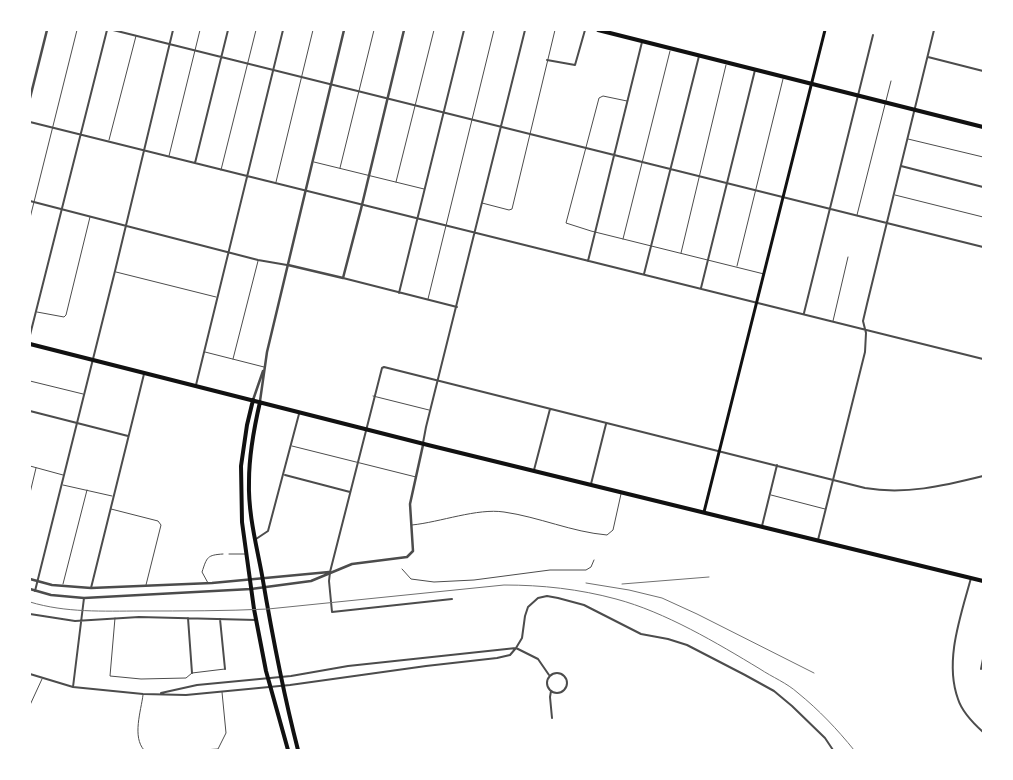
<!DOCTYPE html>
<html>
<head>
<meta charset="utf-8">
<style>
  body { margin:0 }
  #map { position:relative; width:1013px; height:780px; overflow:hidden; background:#fff; font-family:"Asap Condensed",sans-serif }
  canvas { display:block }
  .frame { position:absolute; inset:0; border:31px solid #fff; pointer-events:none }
</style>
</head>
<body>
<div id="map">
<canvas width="1013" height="780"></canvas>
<div class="frame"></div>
</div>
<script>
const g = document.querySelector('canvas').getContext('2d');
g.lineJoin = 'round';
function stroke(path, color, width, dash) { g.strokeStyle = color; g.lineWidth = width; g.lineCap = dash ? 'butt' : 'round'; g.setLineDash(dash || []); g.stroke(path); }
const service = new Path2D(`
  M627,101L603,96L599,98L566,223L591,231L764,274
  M908,139L983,157
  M109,140L136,36
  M169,156L200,30
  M314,162L424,189
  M340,168L374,30
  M221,170L256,30
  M276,182L313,30
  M396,182L434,30
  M895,195L983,217
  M482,203L509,210L512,209L555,30
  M857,215L891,81
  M30,218L77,30
  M623,239L670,51
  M681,253L726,65
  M737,266L783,79
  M116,272L216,297
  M428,299L494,30
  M37,312L64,317L66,315L90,217
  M833,321L848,257
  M205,352L264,367
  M233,359L258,261
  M30,381L83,394
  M373,396L429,410
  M292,446L416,477
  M30,466L63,475
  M63,485L112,496
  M30,493L36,468
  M771,495L825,509
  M111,509L158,521L161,525L146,585
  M412,525C441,522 477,508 504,512C539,517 572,532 607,535L613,530L621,494
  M229,554H246
  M402,569L411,579L434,582L474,580L550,570H586L591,567L594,560
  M208,583L202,572C207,557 207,555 223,554
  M63,584L87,490
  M115,618L110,676L141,679L186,678L192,673L225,669
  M143,695C141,711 132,737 144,750
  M30,705L42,679
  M203,750L218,749L226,733L222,692`);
const minor = new Path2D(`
  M113,30L983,247
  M928,57L983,71
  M547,60L575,65L585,30
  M30,122L983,359
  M195,163L228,30
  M901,166L983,187
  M30,201L258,260L287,265
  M588,261L642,42
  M644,274L699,56
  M343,278L457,307
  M701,288L755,70
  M399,293L464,30
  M804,313L873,35
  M30,335L107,30
  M196,385L283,30
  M30,411L128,436
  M423,443L426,427L525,30
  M534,470L550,409
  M285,475L350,492
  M591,484L606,424
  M762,526L777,465
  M256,539L268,531L299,414
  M818,540L865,352L866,333L863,321L867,304L934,30
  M971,578C961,615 944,661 958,699C962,712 973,723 983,732
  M91,588L144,374
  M35,591L115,271L173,30
  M452,599L332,612L329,581L330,572L382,368L384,367L865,488C905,495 943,486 983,476
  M30,614L75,621L139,617L256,620
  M188,618L192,673
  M220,619L225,669
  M516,648L538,659L549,675
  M981,669L983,659
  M547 683a10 10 0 1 1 20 0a10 10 0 1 1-20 0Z
  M30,674L73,687L143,694L186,695L290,685L426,666L497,658L510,655L516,648L522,638L525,616L528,607L538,598L547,596L558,598L584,605L641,634L668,639L687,645L745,675L774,691L792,706L825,738L833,750
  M73,687L84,598
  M551,691L550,697L552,718
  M161,693L197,685L291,676L348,666L516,648`);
const tertiary = new Path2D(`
  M30,98L47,30
  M288,265L343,278L361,209L404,30
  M253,400L263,371
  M260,401L267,352L344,30
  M30,579L52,585L91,588L212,583L329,572
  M30,589L51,595L84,598L251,589L311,581L352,564L407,557L413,551L410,504L423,445`);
const secondary = new Path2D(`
  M704,512L825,30`);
const primary = new Path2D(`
  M598,30L983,127
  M30,344L428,445L983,581
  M253,400L247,425L241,466L242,522L254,609L266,671L288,750
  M260,402C254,428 249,454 249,481C248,513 256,543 262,575C272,634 283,692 298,750`);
const rail = new Path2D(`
  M586,583L629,590L662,598L697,614L814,673
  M622,584L709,577
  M30,602C66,613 103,611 141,611C183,611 225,611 268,609L504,585C542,585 579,589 616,599C665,612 717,643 760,669C772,677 787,683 798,693C819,710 837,729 854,750`);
stroke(service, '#4c4c4c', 1);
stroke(minor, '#4c4c4c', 2);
stroke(tertiary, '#4c4c4c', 2.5);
stroke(secondary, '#111', 3);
stroke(primary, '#111', 4);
stroke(rail, '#707070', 1);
</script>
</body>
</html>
